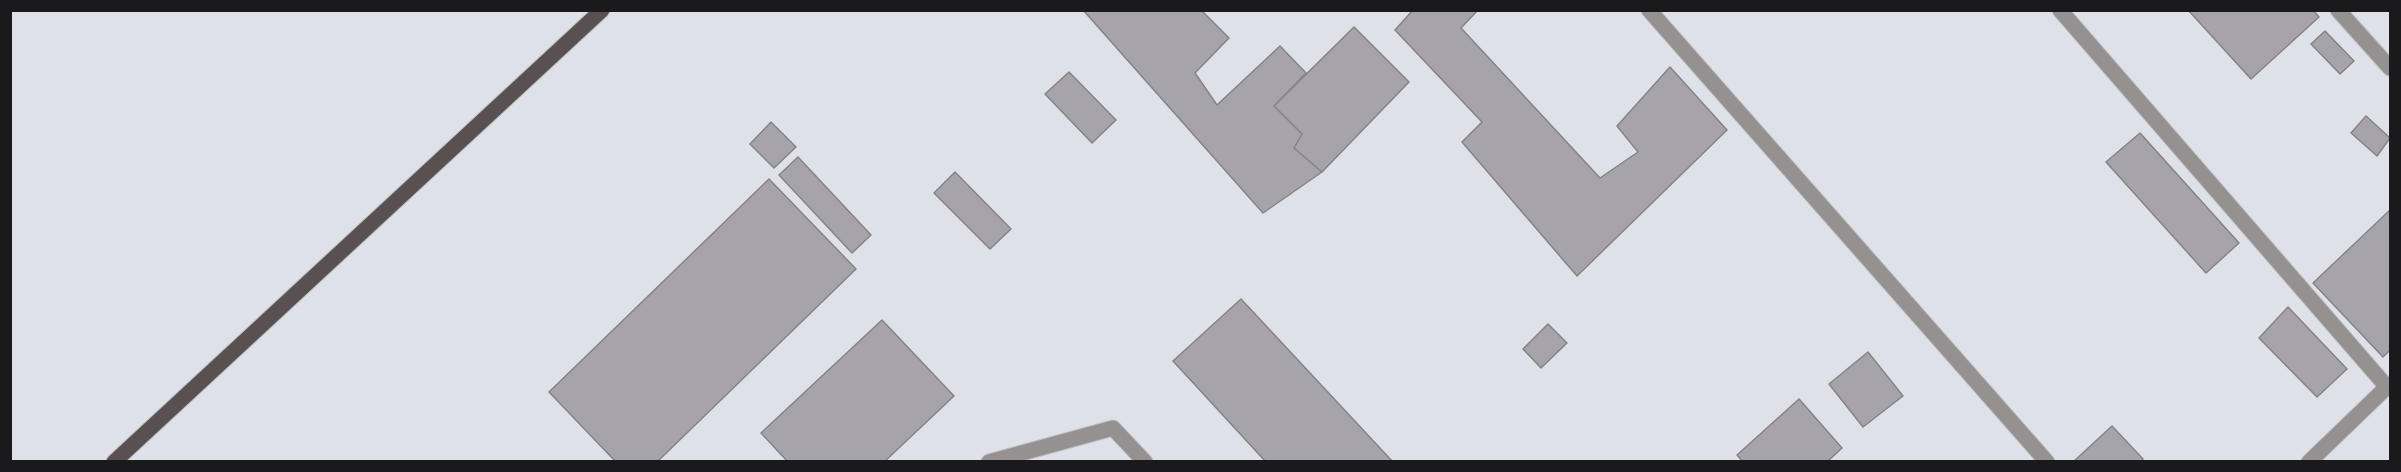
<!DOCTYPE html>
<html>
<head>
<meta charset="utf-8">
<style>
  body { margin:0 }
  #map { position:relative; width:2401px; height:472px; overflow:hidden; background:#dfe1e9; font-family:"Space Grotesk",sans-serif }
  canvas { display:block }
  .frame { position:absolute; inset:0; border:12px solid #1a1a1d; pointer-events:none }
</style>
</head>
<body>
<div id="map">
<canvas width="2401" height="472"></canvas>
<div class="frame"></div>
</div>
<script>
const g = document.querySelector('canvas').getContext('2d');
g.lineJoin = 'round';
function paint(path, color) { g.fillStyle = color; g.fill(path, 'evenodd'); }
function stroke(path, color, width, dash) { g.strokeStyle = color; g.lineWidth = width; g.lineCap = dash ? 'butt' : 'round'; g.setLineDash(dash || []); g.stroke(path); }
const building = new Path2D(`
  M1083,10H1201L1229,38L1195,73L1217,105L1280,46L1306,73L1274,106L1302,134L1294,148L1322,172L1263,213Z
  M1413,10H1478L1461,28L1600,178L1638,152L1617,126L1670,67L1727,130L1577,276L1462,142L1482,122L1395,30Z
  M2188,10H2313L2319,17L2251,79Z
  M1354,27L1409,82L1322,172L1294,148L1302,134L1274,106Z
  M2325,31L2354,61L2340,74L2311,44Z
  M1069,72L1116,120L1092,143L1045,94Z
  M2366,116L2390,138L2377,156L2351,133Z
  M771,122L796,147L774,168L750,144Z
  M2140,133L2239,243L2206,273L2106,162Z
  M798,157L871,235L852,253L779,175Z
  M955,172L1011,229L990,249L934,193Z
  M769,179L856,269L657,462H616L549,392Z
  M2390,210V350L2383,357L2313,283Z
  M1241,299L1393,462H1266L1173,361Z
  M2288,307L2347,369L2317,397L2259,338Z
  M882,320L954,396L884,462H788L761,433Z
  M1548,324L1567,343L1541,368L1523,349Z
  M1868,352L1903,396L1863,427L1829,384Z
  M1799,399L1842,448L1827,462H1743L1737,455Z
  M2112,426L2143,459L2141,462H2073Z`);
const minor = new Path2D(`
  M1649,10L2047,462
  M2060,10L2387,387
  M2338,10L2390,68
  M989,462L1113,428L1145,462
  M2309,462L2390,384`);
const major = new Path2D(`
  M114,462L602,10`);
paint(building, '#a7a3ab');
stroke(building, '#858289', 1.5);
stroke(minor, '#bcbdc4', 17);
stroke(major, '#bcbdc4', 17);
stroke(minor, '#959191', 15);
stroke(major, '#585051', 15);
</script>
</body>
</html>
